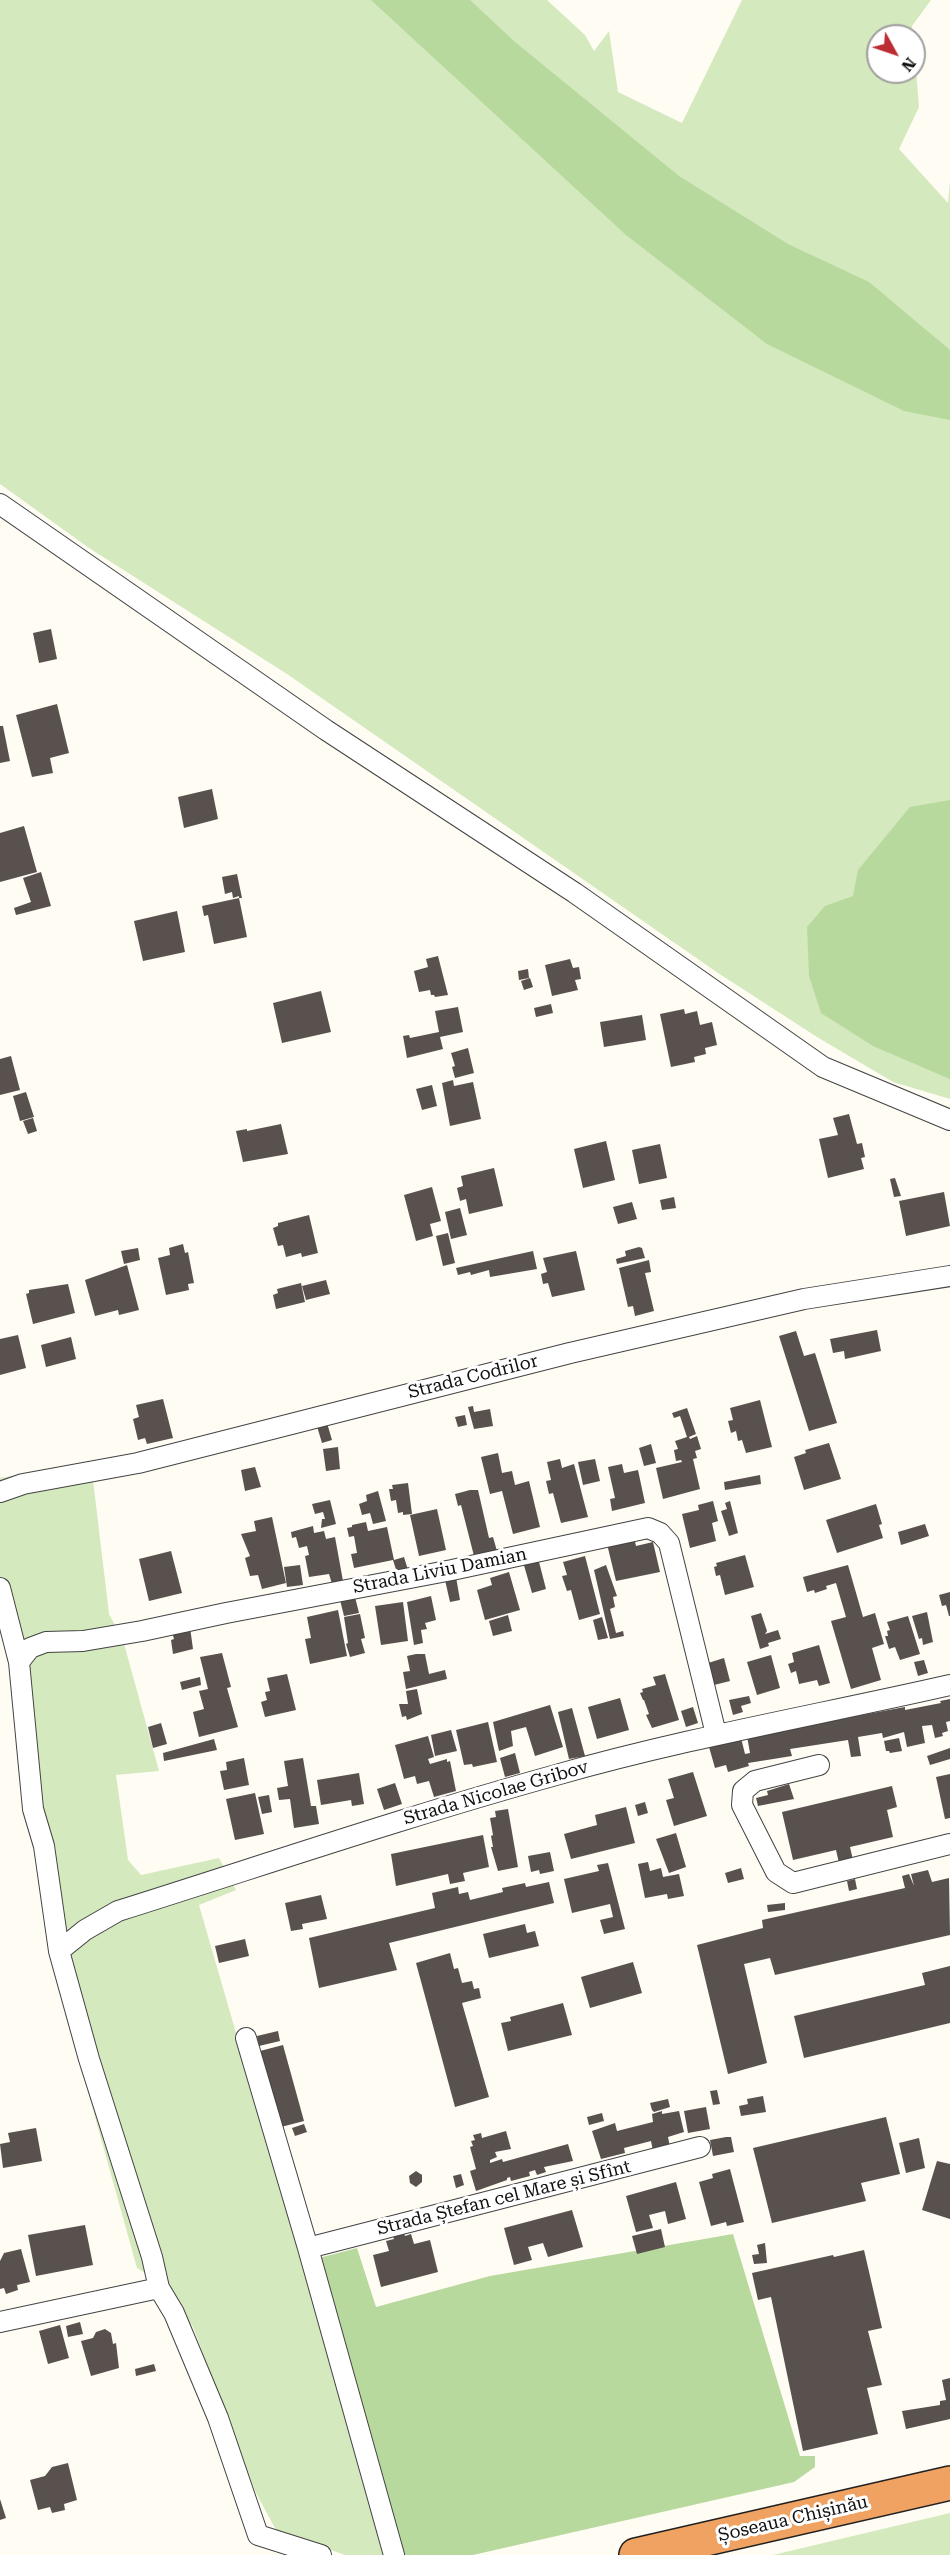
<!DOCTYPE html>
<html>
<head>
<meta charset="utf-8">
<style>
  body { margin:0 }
  #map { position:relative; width:950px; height:2555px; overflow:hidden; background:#fffcf4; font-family:"Roboto Serif",serif }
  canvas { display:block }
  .north { position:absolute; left:866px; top:24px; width:60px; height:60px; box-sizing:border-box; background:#fff; border:2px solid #9f9f9f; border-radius:50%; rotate:130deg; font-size:16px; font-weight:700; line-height:24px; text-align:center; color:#101010 }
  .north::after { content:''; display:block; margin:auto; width:21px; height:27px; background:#bc2c33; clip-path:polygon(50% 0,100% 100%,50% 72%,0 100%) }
</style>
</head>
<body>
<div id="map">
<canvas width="950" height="2555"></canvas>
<div class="north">N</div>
</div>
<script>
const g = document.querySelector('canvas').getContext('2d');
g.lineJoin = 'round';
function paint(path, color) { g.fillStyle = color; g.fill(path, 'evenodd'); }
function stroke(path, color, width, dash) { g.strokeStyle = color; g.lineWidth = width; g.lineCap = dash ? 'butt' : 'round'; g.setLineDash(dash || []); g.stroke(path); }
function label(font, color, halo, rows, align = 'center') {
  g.font = font + ' "Roboto Serif",serif'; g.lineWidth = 6; g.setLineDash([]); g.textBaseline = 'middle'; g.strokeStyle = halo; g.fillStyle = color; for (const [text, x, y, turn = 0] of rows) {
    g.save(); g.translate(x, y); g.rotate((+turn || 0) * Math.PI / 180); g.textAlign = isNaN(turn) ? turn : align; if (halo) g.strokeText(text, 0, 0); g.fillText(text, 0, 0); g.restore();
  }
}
const green = new Path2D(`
  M0,0H547L585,35L594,51L609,31L618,92L682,123L742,0H931L912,26L913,36H878V72H914V46L919,107L899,149L948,203L950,181V1099L893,1082L817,1037L718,973L287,674L89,548L0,484Z
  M91,1463L109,1614L123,1640L159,1771L116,1775L128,1860L141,1875L219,1858L236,1890L199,1905L387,2555H345L276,2530L255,2491L193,2327L164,2285L137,2268L53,1966L9,1598L0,1600V1478Z
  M950,2513V2555H773Z`);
const forest = new Path2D(`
  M371,0H470L515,42L679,176L788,244L869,282L950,350V420L904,411L767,344L626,235Z
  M950,800V1079L873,1046L821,1013L809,976L807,927L825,906L853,896L858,870L910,807Z
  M733,2234L800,2456H815V2467L794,2482L473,2555H400L319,2258L357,2248L376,2307L490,2276Z`);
const building = new Path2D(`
  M51,629L57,659L39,663L33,633Z
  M57,704L69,753L50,758L53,773L32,777L16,715Z
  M0,726H3L10,761L0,763Z
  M212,789L218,819L184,828L178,797Z
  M24,826L37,872L0,882V833Z
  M41,872L51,906L16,915L14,908L31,902L23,878Z
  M237,874L242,898H239V896L233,898L232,892L225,894L222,877Z
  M239,898L247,937L214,944L208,915L204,916L202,906Z
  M177,911L185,952L143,961L134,921Z
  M438,956L448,995L435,997L434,995H431L430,990L419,992L414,971L428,967L426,959Z
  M570,959L573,968L579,967L581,979L575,980L578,990L552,996L545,965Z
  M528,969L529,978L519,980L518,971Z
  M530,978L533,987L524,990L521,981Z
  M321,991L331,1032L282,1043L273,1003Z
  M551,1004L553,1013L536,1017L534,1008Z
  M458,1007L463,1032L440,1037L443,1049L407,1058L403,1036L409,1035L410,1038L439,1032L435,1011Z
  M684,1009L685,1014L697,1011L700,1025L712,1022L717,1045L705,1048L706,1054L694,1057L695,1062L671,1067L660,1014Z
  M642,1015L646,1040L604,1047L600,1022Z
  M468,1048L474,1073L455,1078L452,1067L455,1066L451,1053Z
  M11,1056L20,1090L0,1095V1059Z
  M453,1080L454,1086L473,1082L481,1119L450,1126L442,1083Z
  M432,1085L437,1106L422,1110L416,1089Z
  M26,1092L34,1117L20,1121L13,1096Z
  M849,1114L857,1144L862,1143L865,1157L861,1158L864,1169L828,1178L819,1139L838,1135L833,1118Z
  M33,1118L37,1131L28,1134L23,1121Z
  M281,1124L288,1154L243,1162L236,1131L247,1129V1131Z
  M606,1141L615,1180L583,1188L574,1149Z
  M660,1144L667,1178L639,1184L632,1150Z
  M494,1168L503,1206L469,1214L466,1199L460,1201L457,1188L463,1186L461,1176Z
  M895,1178L901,1196L894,1197L890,1179Z
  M432,1187L441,1221L430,1224L433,1236L416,1241L404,1195Z
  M944,1192L950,1226L906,1236L899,1201Z
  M674,1197L676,1208L662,1210L660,1200Z
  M632,1202L637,1219L618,1224L613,1207Z
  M460,1208L467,1235L451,1239L445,1212Z
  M309,1215L318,1253L302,1257L301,1253L286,1257L283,1245L278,1246L273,1228L278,1226V1223Z
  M448,1233L455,1263L443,1266L436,1236Z
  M183,1244L185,1253L188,1252L194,1283L188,1284L189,1290L166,1295L158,1258L170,1255L169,1248Z
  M639,1247L642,1248L645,1258L617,1264L616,1259L626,1256L625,1251Z
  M138,1248L140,1260L124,1264L121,1251Z
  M533,1251L537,1269L490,1277L489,1270L471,1275L470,1272L458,1275L456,1268Z
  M576,1251L585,1290L552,1297L548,1283L543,1284L541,1274L547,1272L543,1258Z
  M649,1260L651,1272L645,1273L654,1311L635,1316L633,1306L628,1307L619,1268Z
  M127,1265L139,1310L119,1315L118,1310L95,1316L85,1280Z
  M326,1280L330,1294L306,1300L302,1286Z
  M301,1283L305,1302L276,1309L273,1295L278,1293L277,1289Z
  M68,1284L75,1313L33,1324L26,1294L29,1293V1290Z
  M877,1330L881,1351L845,1359L844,1351L833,1353L830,1339Z
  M796,1331L804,1356L815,1353L837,1423L809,1431L779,1336Z
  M18,1335L26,1368L0,1375V1339Z
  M71,1337L76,1359L46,1367L41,1345Z
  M163,1399L173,1438L147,1444L145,1438L138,1440L133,1419L139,1417L136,1405Z
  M760,1400L772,1447L746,1453L742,1440L738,1441L736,1431L731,1433L728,1421L733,1420L730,1408Z
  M473,1406L474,1412L490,1409L493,1426L474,1429L468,1407Z
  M687,1408L696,1434L689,1437L690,1439L697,1436L701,1449L695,1451L697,1458L693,1459L700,1489L663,1499L656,1468L682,1462L681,1460L676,1461L674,1450L678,1449L675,1441L687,1437L680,1416L674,1418L672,1413Z
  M465,1415L467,1425L458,1427L455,1417Z
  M316,1423H327L332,1440L322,1443Z
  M829,1443L841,1479L804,1490L794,1457L806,1453L805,1450Z
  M651,1444L656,1463L644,1466L639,1448Z
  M338,1447L340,1469L326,1471L323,1449Z
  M498,1453L502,1473L512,1471L515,1485L529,1481L540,1527L513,1534L502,1491L490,1494L481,1457Z
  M560,1459L562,1468L574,1464L588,1517L561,1523L553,1493L549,1494L546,1481L551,1480L547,1462Z
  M595,1459L600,1481L583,1485L578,1462Z
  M622,1464L624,1473L638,1470L645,1503L612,1511L610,1499L615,1498L608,1467Z
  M255,1467L261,1487L245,1491L241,1470Z
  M760,1475L761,1484L725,1490L724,1482Z
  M408,1483L412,1514L403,1515V1512L398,1513L396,1500L391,1501L389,1489H393L392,1485Z
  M470,1490H478L489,1538L493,1537L497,1551L474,1556L461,1505L458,1506L455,1494Z
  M378,1491L386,1521L373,1524L370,1513L362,1515L359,1504L367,1501L366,1495Z
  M330,1500L336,1524L321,1528L322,1519H325L323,1512L315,1514L312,1504Z
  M713,1501L718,1521L712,1523L716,1541L690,1548L682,1514L699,1510L698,1505Z
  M730,1501L738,1533L729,1536L721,1511L727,1509L725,1503Z
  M876,1504L882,1524L879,1525L883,1538L837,1553L826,1520Z
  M437,1509L446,1550L419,1556L410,1515Z
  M272,1517L286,1583L262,1589L258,1575L250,1576L245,1558L250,1556L241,1534L256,1531L254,1521Z
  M366,1522L368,1531L387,1527L394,1560L404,1557L408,1570L397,1573L393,1560L354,1568L351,1554L357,1553L354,1536L349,1537L347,1528L352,1527V1525Z
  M925,1524L929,1536L901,1545L898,1532Z
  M313,1526L314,1533L324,1531L326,1539L335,1537L343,1581L332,1584L329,1574L309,1577L305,1556L309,1555L307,1546L299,1548L296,1537L292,1538L291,1532Z
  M634,1537L636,1546L653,1542L660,1572L616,1581L607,1544Z
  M171,1551L182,1593L149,1601L139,1559Z
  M745,1555L754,1587L725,1595L720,1575L716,1576L714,1567L717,1566L716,1563Z
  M585,1556L600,1614L579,1620L571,1590L567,1591L562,1576L567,1575L563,1562Z
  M538,1558L546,1589L532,1593L523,1562Z
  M300,1565L303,1585L287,1587L284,1567Z
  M606,1565L617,1596L613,1597L615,1607L610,1609L616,1633L623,1631L624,1636L610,1639L594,1570Z
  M848,1565L863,1617L875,1613L884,1644L872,1648L881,1680L851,1689L831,1621L846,1617L836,1583L826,1586L827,1589L815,1593L814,1590L807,1592L803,1577Z
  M509,1572L520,1610L485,1620L477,1590L492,1585L490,1578Z
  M456,1577L460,1600L450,1602L445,1580Z
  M950,1592V1616H949L946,1605L942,1606L939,1595Z
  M431,1596L436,1620L425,1623L427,1629L421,1630L423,1643L414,1645L407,1602Z
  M355,1597L359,1613L344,1616L340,1600Z
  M403,1602L408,1641L381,1645L375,1606Z
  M338,1610L347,1656L310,1664L305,1639L311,1638L307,1617Z
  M927,1612L933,1642L923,1645L922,1638L919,1639L912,1616Z
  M761,1613L767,1631L765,1634L778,1630L781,1639L768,1643L769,1646L760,1649L751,1616Z
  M360,1614L365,1638L361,1639L365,1653L350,1657L346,1644L348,1643L344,1617Z
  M508,1615L512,1631L493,1636L489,1621Z
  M908,1616L920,1654L900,1660L895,1647L889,1649L885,1636H888L887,1631L890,1630L887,1622Z
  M602,1617L608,1638L598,1640L593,1620Z
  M190,1627L193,1649L173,1654L171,1640L174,1639L172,1632Z
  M819,1645L830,1683L819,1686L817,1680L799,1684L796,1671L791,1673L788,1664L794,1662L792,1653Z
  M222,1653L231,1687L227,1688L238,1727L199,1737L193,1712L204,1709L199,1691L208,1689L200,1657Z
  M416,1654H425L429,1674L445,1670L447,1679L406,1689L403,1672L410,1671L407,1656Z
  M771,1655L780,1688L757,1695L747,1662Z
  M724,1658L730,1681L714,1685L708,1663Z
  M924,1660L928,1673L918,1676L914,1662Z
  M287,1674L296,1710L265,1717L261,1702L267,1700L265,1692L270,1691L267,1678Z
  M665,1674L679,1720L652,1728L646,1715L649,1714L644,1700H643L640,1693L643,1692L642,1689L656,1685L653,1677Z
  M200,1677L201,1685L182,1690L180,1682Z
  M417,1689L422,1714L407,1720L406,1716L402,1717L399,1704H408L406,1691Z
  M749,1696L751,1703L741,1706L743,1712L733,1715L729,1700Z
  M620,1698L629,1730L597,1739L588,1707Z
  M950,1699V1721L946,1722L948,1731L942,1733L943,1736L935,1738L932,1725L922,1726L925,1743L907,1747L904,1732L883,1738L882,1733L858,1737L861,1756L851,1757L848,1740L790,1749L792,1756L748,1763L749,1766L728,1772L726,1765L715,1768L709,1747L741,1738L745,1754L750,1753L747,1736L905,1707V1710L941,1703L940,1701Z
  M550,1705L563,1747L535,1756L526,1727L511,1731L513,1746L499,1751L493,1722Z
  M693,1707L698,1723L686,1727L681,1711Z
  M572,1708L585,1756L569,1759L558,1712Z
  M488,1722L497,1762L473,1767L472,1764L464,1765L456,1730Z
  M161,1723L167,1744L153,1748L148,1727Z
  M451,1730L457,1751L435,1756L431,1735Z
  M428,1736L434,1757L428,1759L430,1764L447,1759V1762L450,1761L456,1791L434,1797L429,1781L417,1784L415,1776L404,1779L395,1745Z
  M899,1738L902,1751L890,1753L889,1751H886L884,1741Z
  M214,1739L217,1750L164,1761L163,1753Z
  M950,1748V1759L930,1765L927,1756Z
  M515,1753L520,1773L505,1777L500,1758Z
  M244,1758L249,1785L224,1790L220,1771L227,1770L226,1762Z
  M303,1758L311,1806H316L319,1824L294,1828L290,1799L279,1800L277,1788L288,1786L284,1761Z
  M693,1772L707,1816L674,1826L666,1800L674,1798L668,1779Z
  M359,1773L364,1804L352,1806L351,1800L321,1805L317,1780Z
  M950,1774V1818L945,1819L936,1777Z
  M395,1783L402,1804L384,1810L377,1789Z
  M789,1784L794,1799L758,1806L756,1798L768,1795L767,1791Z
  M892,1786L897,1807L887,1810L893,1837L850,1847L853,1860L839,1863L836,1850L793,1860L782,1812Z
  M255,1793L264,1834L235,1840L226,1799Z
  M269,1795L272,1812L262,1814L258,1797Z
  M645,1802L648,1813L638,1816L635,1805Z
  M626,1807L635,1843L571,1859L564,1834L597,1825L595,1815Z
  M508,1809L518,1867L498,1871L491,1847H493L491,1836L493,1835L490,1818L496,1817L495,1811Z
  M676,1833L686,1867L669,1873L656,1839Z
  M483,1835L489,1867L463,1873L465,1881L450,1884L448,1874L396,1886L391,1854Z
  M550,1852L554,1871L540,1874L539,1870L531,1872L528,1856Z
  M648,1862L650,1871L661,1868L663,1877L679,1874L684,1896L668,1899L667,1894L645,1898L638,1864Z
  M608,1863L625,1929L604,1934L600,1920L613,1917L610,1904L572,1913L564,1879L599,1871L597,1865Z
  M741,1868L744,1879L728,1883L725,1873Z
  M928,1870L932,1882L949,1878L950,1935L775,1975L770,1958L744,1964L767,2063L728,2074L697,1945L763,1928L762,1920L905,1888L902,1876L909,1874L914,1886L911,1874Z
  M855,1879L857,1889L849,1891L847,1881Z
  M549,1882L554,1903L389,1943L397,1970L319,1988L309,1938L435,1908L432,1893L458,1887L459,1894L468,1892L470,1900L503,1892L502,1888L525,1883L526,1887Z
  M321,1895L327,1919L302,1924L303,1929L291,1931L285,1903Z
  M785,1903V1910L768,1912L767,1905Z
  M525,1924L527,1933L535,1931L539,1946L489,1958L483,1934Z
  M245,1939L249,1956L219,1963L215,1946Z
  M450,1953L454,1969L458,1968L462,1983L472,1981L474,1989L479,1988L481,1998L462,2003L489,2097L455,2107L416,1963Z
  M633,1962L642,1993L590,2008L581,1977Z
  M950,1966V2023L804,2058L794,2016L925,1985L922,1973Z
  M563,2003L572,2035L508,2051L501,2023L511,2021L510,2017Z
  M278,2031L280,2041L259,2046L257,2036Z
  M283,2045L304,2121L281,2127L260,2051Z
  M717,2090L720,2104L713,2105L710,2091Z
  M763,2096L766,2112L741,2116L739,2106L748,2104L747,2099Z
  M668,2099L670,2107L654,2112L652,2110L650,2103Z
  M706,2107L710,2129L688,2133L684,2111Z
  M662,2111V2114L679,2111L684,2132L668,2137L670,2147L653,2151L651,2141L624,2148L625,2153L601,2159L592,2131L615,2123L617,2131L653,2122L652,2114Z
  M602,2113L604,2121L589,2125L587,2117Z
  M886,2117L900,2174L861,2183L866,2201L772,2223L753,2148Z
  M304,2124L307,2132L295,2136L292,2128Z
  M36,2128L42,2161L3,2168L0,2144L10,2142L8,2133Z
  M506,2131L511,2149L495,2152L497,2157L490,2160V2163L502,2159L503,2162L568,2144L573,2161L544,2167L546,2172L537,2175L535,2170L529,2172L530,2176L511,2181L510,2177L507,2178V2180L476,2191L470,2171L476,2169L470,2147L473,2146L471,2141L475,2140L473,2135L481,2133L482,2138Z
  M726,2137H731L734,2152L713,2156L710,2140Z
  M919,2138L925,2168L906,2173L899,2143Z
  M937,2161L950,2164V2219L922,2210Z
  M730,2169L744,2222L727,2226L726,2222L711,2226L699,2182L713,2178L712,2174Z
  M416,2171L422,2175V2182L416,2187L410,2183L409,2176Z
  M461,2174L464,2185L456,2188L453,2176Z
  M676,2182L686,2219L668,2224L665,2211L649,2215L653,2228L636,2232L626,2196Z
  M572,2210L583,2247L548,2257L543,2243L528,2247L532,2260L514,2265L504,2228Z
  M85,2225L93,2265L36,2276L28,2235Z
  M661,2229L665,2247L637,2254L632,2236Z
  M404,2233L405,2236L411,2234L414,2244L430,2240L438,2272L381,2287L373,2255L389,2251L386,2241L394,2239L393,2236Z
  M765,2243L767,2263L754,2264L752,2255L759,2254L757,2245Z
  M21,2249L30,2282L17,2285L18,2290L6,2294L4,2288L0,2289V2261L4,2253Z
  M864,2250L882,2328L868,2331L882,2385L867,2388L878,2434L803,2451L771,2297L758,2300L752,2273L833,2255L834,2257Z
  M80,2322L83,2334L68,2337L66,2326Z
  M60,2325L69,2358L48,2364L39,2331Z
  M105,2329L111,2333L113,2344L116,2343L119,2368L91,2376L81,2341L93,2338L96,2332Z
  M154,2364L156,2371L136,2376L135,2369Z
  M950,2378V2419L906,2429L902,2411L940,2405V2401L946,2400L942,2380Z
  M68,2463L77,2500L64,2504L65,2510L52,2513L50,2507L38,2510L30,2480L45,2476L52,2467Z
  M0,2499L6,2518L0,2520Z`);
const street = new Path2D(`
  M0,504L326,730L575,893L823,1067L950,1120
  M0,1492L23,1484L138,1463L570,1353L804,1299L950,1276
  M0,1588L19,1662L33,1809L44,1846L59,1951L89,2059L152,2257L159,2288L174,2313L218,2418L258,2535L321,2555
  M19,1662L30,1648L46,1642L83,1641L142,1631L226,1613L452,1570L648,1528L660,1533L669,1543L716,1734
  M819,1765L755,1781L743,1791L742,1805L776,1872L793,1883L950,1844
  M59,1951L85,1930L118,1911C264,1865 408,1816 556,1775C686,1738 818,1715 950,1685
  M246,2038L308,2248L394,2555
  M308,2248L700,2147
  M0,2322L159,2288`);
const highway = new Path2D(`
  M636,2555L950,2483`);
const streetNames = [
  ["Strada Codrilor",473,1377,-14],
  ["Strada Liviu Damian",440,1571,-11],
  ["Strada Nicolae Gribov",496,1793,-16],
  ["Strada Ștefan cel Mare și Sfînt",504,2198,-14],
  ["Șoseaua Chișinău",793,2519,-13]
];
paint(green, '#d4e9bd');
paint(forest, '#b8d99d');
paint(building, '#59514d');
stroke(street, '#434343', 22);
stroke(highway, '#212121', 36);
stroke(street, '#fff', 20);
stroke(highway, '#efa261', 33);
label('18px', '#101010', '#fff', streetNames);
</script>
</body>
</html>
